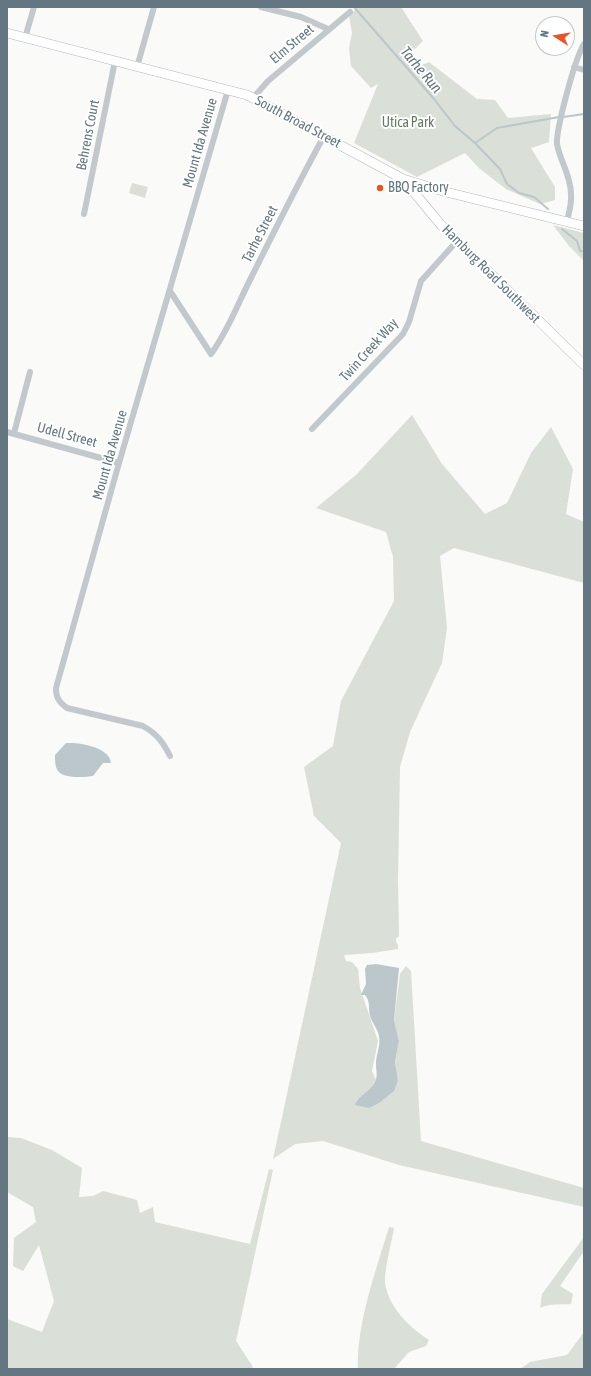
<!DOCTYPE html>
<html>
<head>
<meta charset="utf-8">
<style>
  body { margin:0 }
  #map { position:relative; width:591px; height:1376px; overflow:hidden; background:#fafaf8; font-family:"Asap Condensed",sans-serif }
  canvas { display:block }
  .frame { position:absolute; inset:0; border:8px solid #657683; pointer-events:none }
  .north { position:absolute; left:535px; top:16px; width:40px; height:40px; box-sizing:border-box; background:#fff; border:1px solid #c1c8cd; border-radius:50%; rotate:282deg; font-size:11px; font-weight:700; line-height:16px; text-align:center; color:#657683 }
  .north::after { content:''; display:block; margin:auto; width:14px; height:18px; background:#e4572e; clip-path:polygon(50% 0,100% 100%,50% 72%,0 100%) }
</style>
</head>
<body>
<div id="map">
<canvas width="591" height="1376"></canvas>
<div class="frame"></div>
<div class="north">N</div>
</div>
<script>
const g = document.querySelector('canvas').getContext('2d');
g.lineJoin = 'round';
function paint(path, color) { g.fillStyle = color; g.fill(path, 'evenodd'); }
function stroke(path, color, width, dash) { g.strokeStyle = color; g.lineWidth = width; g.lineCap = dash ? 'butt' : 'round'; g.setLineDash(dash || []); g.stroke(path); }
function label(font, color, halo, rows, align = 'center') {
  g.font = font + ' "Asap Condensed",sans-serif'; g.lineWidth = 4; g.setLineDash([]); g.textBaseline = 'middle'; g.strokeStyle = halo; g.fillStyle = color; for (const [text, x, y, turn = 0] of rows) {
    g.save(); g.translate(x, y); g.rotate((+turn || 0) * Math.PI / 180); g.textAlign = isNaN(turn) ? turn : align; if (halo) g.strokeText(text, 0, 0); g.fillText(text, 0, 0); g.restore();
  }
}
const green = new Path2D(`
  M358,7H401L423,41L406,58L415,68L429,62L477,99L495,100L508,118L551,114L549,142L531,148L555,187V200L540,204L506,189L480,169L465,153L417,177L354,143L378,84L371,88L351,66L349,48L352,33L349,16Z
  M132,183L148,187L145,198L129,193Z
  M553,225L584,233V261L569,246Z
  M412,415L442,464L485,514L507,503L531,453L551,427L573,469L566,514L584,522V583L454,548L440,556L447,628L442,663L410,732L400,767L398,880L399,936L396,939V942L398,945V949L372,953L344,955L346,961L352,962L358,969L360,988L378,1041L372,1071L376,1080L371,1089L363,1095L398,1080L395,1062L399,1041L394,1020L400,974L406,966L411,971L421,1141L584,1188V1207L399,1165L323,1141L295,1144L273,1159L341,843L314,816L304,767L333,746L341,701L394,601L393,557L386,532L316,508L356,475Z
  M7,1137L21,1138L52,1150L82,1168L79,1197L93,1196L103,1191L137,1200L140,1213L153,1207L155,1222L250,1244L269,1169L273,1170L236,1341L253,1367L252,1369H7V1319L42,1332L54,1301L39,1245L23,1271L13,1266L14,1238L36,1222L33,1207L7,1192Z
  M389,1227L394,1228C392,1241 384,1271 385,1283C389,1308 409,1327 429,1340L426,1346L409,1352L394,1369H358C356,1325 376,1270 389,1227Z
  M584,1237V1251L560,1286L573,1294L571,1304C560,1305 550,1303 540,1308L542,1294Z
  M584,1332L583,1369H520L530,1362L567,1355Z`);
const water = new Path2D(`
  M66,743C79,742 110,747 111,763H103L93,776C84,777 64,779 58,771C55,767 55,760 55,755Z
  M376,964L399,968L394,1020L399,1041L395,1062L398,1080L394,1091L379,1103L369,1108L355,1105C359,1095 370,1092 375,1082C378,1076 376,1070 376,1064C376,1054 381,1046 379,1036C378,1029 372,1023 370,1016C368,1008 371,1003 365,995H361L366,984L365,969L367,965Z`);
const stream = new Path2D(`
  M354,7L434,99L455,126L475,143L500,169L507,184L519,193L534,197L548,209
  M563,117L584,114
  M475,143L497,128L559,117
  M562,229L577,241L580,251H584`);
const street = new Path2D(`
  M261,7L301,17L328,29
  M25,38L34,7
  M137,67L154,7
  M574,67L584,70
  M253,98L268,81L350,12
  M84,214L115,61
  M567,221C569,213 572,203 571,194C571,176 560,161 557,144C556,129 575,58 584,44
  M170,291L211,354C228,331 238,303 251,278C275,230 298,183 324,136
  M312,429L403,334L409,322L421,281L457,241
  M7,432L119,463
  M14,433L30,372
  M170,756C163,742 157,734 143,726L67,708C59,702 56,698 56,688L119,463L228,90`);
const secondary = new Path2D(`
  M7,33L247,95L403,179L446,192L584,226
  M403,179L441,225L584,365`);
const markers = [
  [380,188,4,"#e4572e"]
];
const streetNames = [
  ["Elm Street",292,44,-40],
  ["South Broad Street",298,122,28],
  ["Behrens Court",88,135,-79],
  ["Mount Ida Avenue",200,143,-74],
  ["Tarhe Street",260,234,-63],
  ["Hamburg Road Southwest",491,274,45],
  ["Twin Creek Way",369,350,-48],
  ["Udell Street",67,435,15],
  ["Mount Ida Avenue",110,455,-74]
];
const parkNames = [
  ["Utica Park",408,123]
];
const poiNames = [
  ["BBQ Factory",388,188]
];
const waterNames = [
  ["Tarhe Run",421,70,50]
];
paint(green, '#dadfd7');
paint(water, '#bbc7cb');
stroke(stream, '#bbc7cb', 2);
stroke(secondary, '#b3babf', 10);
stroke(street, '#c3c8cc', 6);
stroke(secondary, '#fff', 9);
for (const [x, y, r, color] of markers) { const dot = new Path2D(); dot.arc(x, y, r, 0, 2 * Math.PI); g.fillStyle = color; g.fill(dot); stroke(dot, '#fff', 1.5); }
label('14px', '#657683', '#fff', streetNames);
label('14px', '#687a64', '#fff', parkNames);
label('14px', '#657683', '#fff', poiNames, 'left');
label('italic 15px', '#60757c', '#fff', waterNames);
</script>
</body>
</html>
